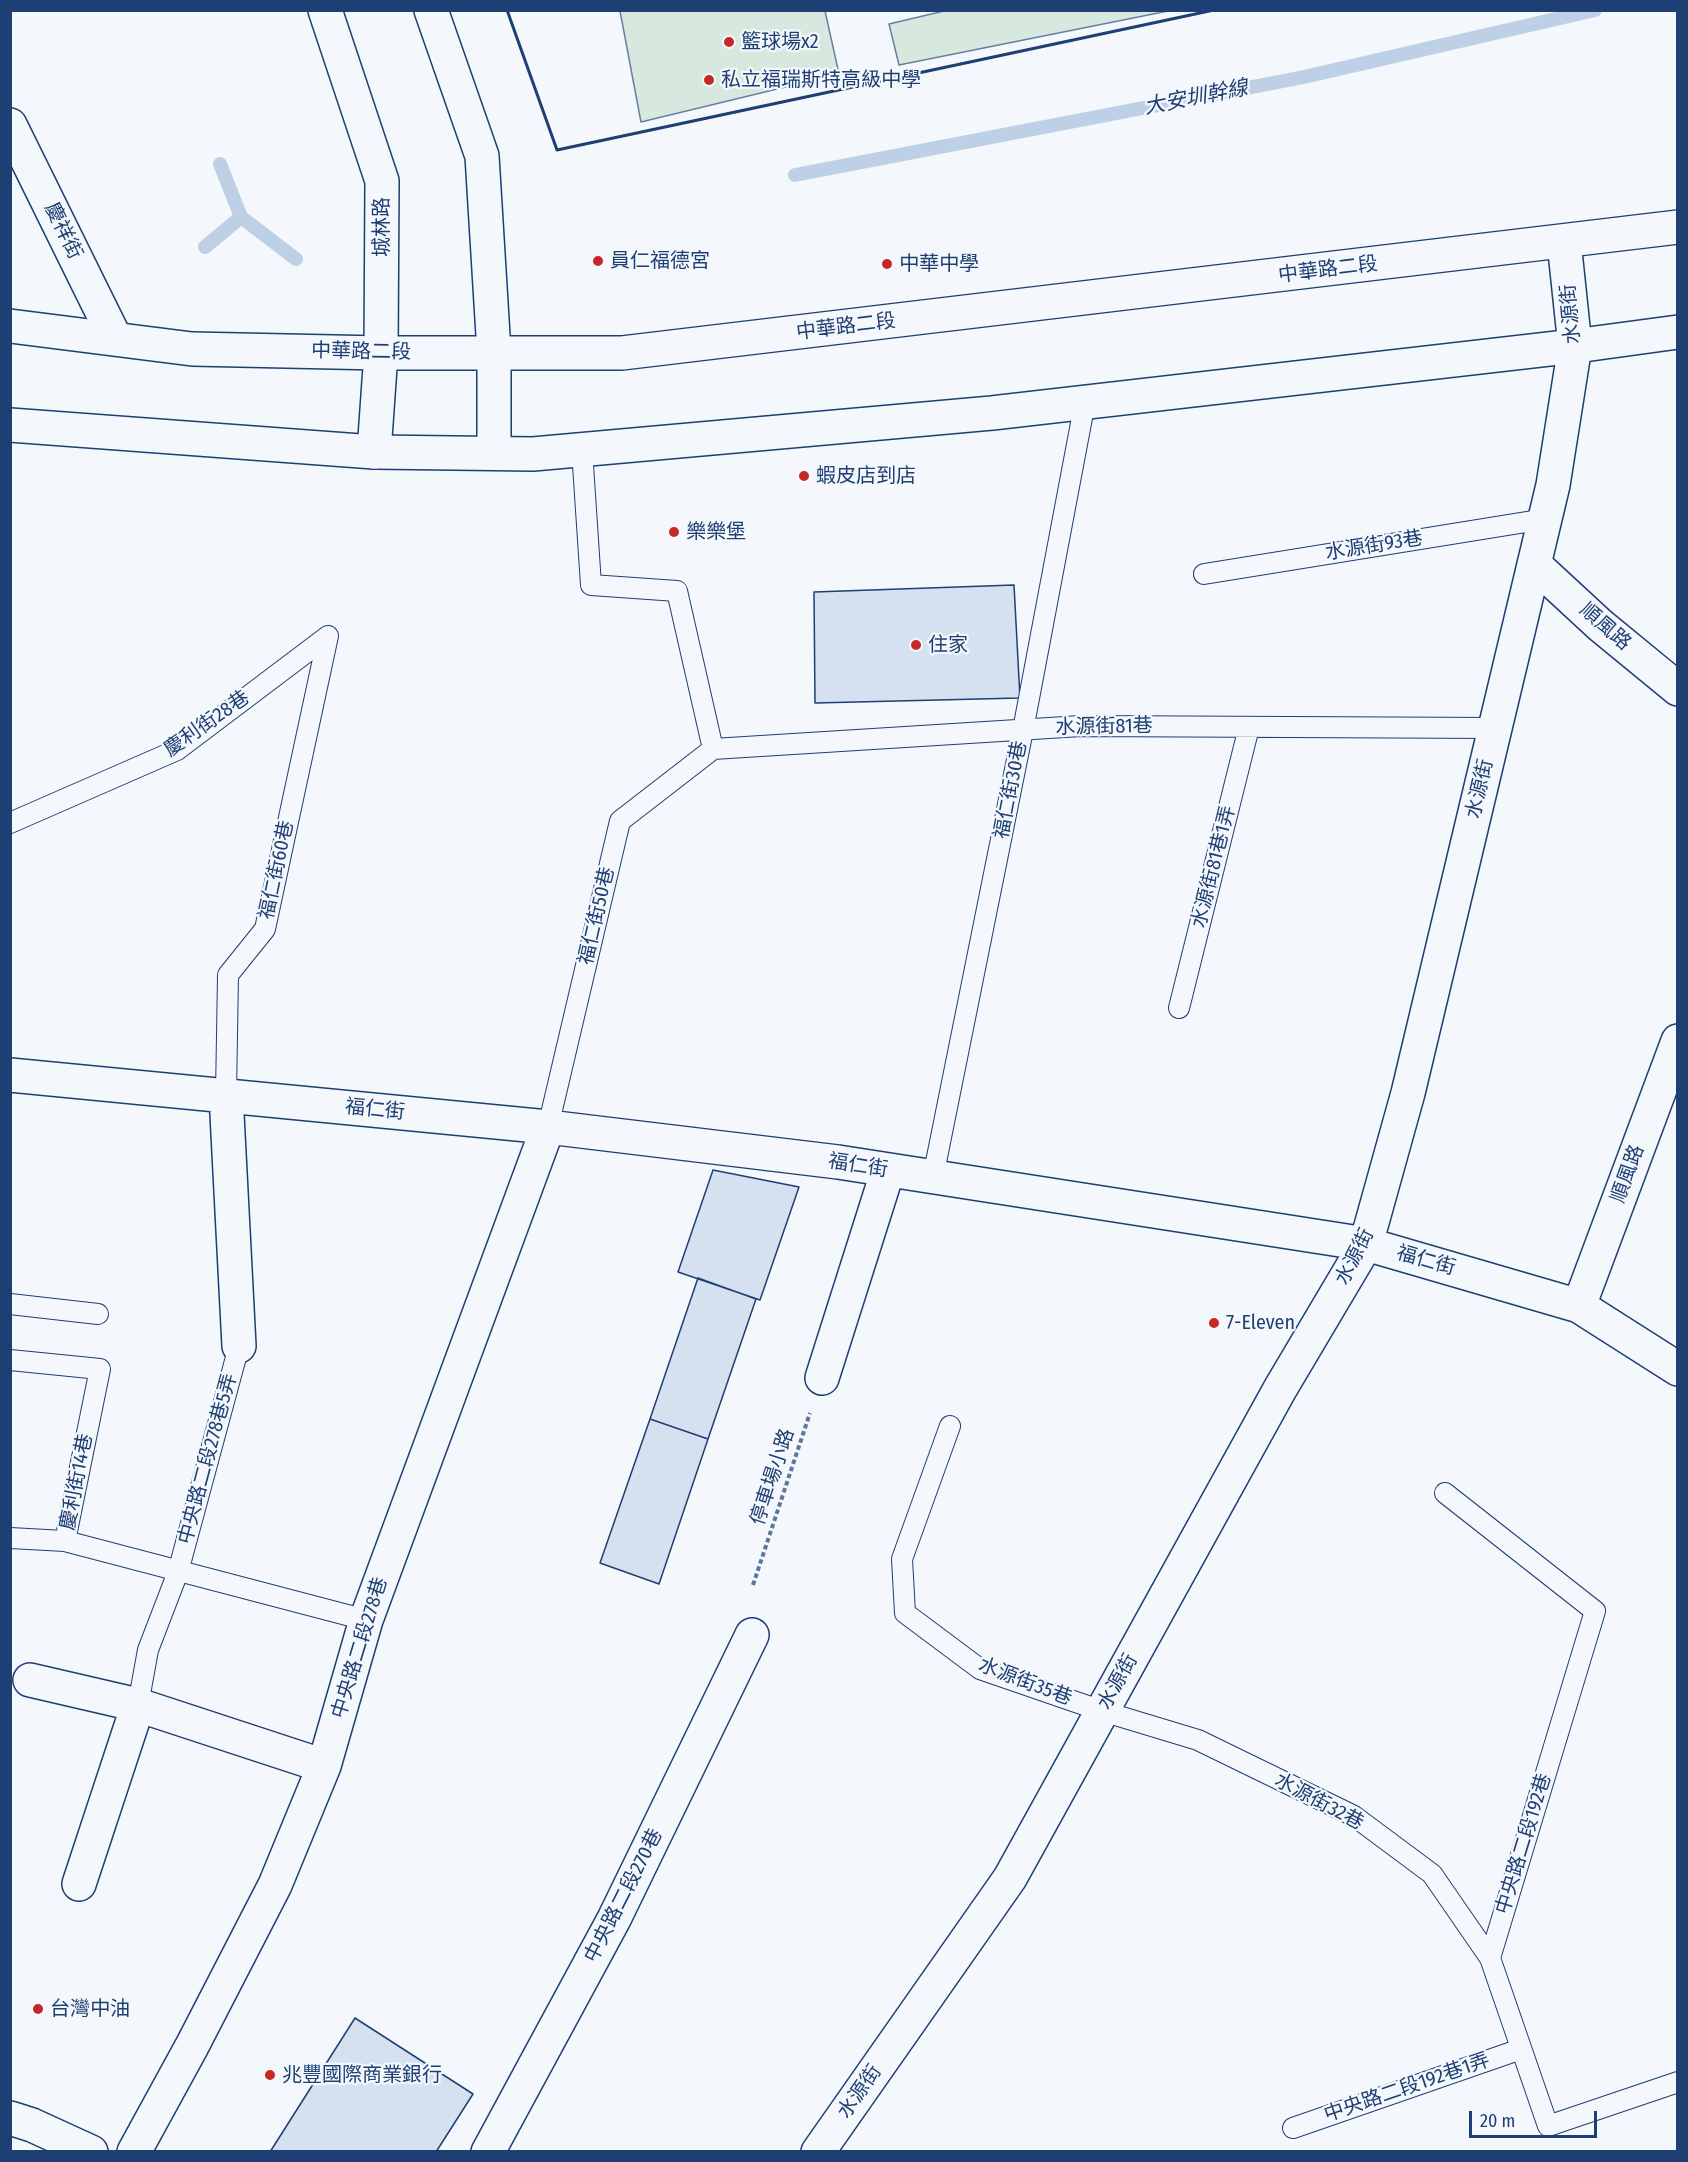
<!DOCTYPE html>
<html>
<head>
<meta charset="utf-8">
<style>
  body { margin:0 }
  #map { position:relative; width:1688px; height:2162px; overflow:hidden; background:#f4f7fb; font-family:"Fira Sans Condensed",sans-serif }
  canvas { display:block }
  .frame { position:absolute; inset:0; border:12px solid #1d3f73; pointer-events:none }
  .scale { position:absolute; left:1469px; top:2111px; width:128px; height:27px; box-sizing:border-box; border:3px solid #1d3f73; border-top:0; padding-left:8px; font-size:18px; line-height:21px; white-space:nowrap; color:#1d3f73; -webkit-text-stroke:4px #f4f7fb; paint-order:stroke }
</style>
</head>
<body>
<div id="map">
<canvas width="1688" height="2162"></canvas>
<div class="frame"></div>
<div class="scale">20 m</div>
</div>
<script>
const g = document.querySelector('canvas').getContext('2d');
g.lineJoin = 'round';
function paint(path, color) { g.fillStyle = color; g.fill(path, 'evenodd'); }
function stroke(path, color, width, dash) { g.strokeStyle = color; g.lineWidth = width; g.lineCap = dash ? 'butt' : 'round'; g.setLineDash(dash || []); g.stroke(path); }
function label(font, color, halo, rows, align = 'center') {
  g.font = font + ' "Fira Sans Condensed","Noto Sans TC",sans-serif'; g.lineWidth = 4.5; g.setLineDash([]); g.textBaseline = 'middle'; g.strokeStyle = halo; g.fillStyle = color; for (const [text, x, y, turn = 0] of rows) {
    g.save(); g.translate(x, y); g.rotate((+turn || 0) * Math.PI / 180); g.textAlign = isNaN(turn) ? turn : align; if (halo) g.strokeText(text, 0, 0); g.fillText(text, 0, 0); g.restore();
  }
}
const green = new Path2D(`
  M620,11H825L839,74L641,122Z
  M944,11V10L1168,11L899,65L889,24Z`);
const stream = new Path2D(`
  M220,164L241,217L296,259
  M795,175L1304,77L1595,10
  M205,247L241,217`);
const building = new Path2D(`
  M1014,585L1020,698L815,703L814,592Z
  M713,1170L799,1187L760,1300L678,1272Z
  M698,1278L756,1299L708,1439L650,1419Z
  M650,1419L708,1439L659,1584L600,1563Z
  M355,2018L473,2094L436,2152H270Z`);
const path = new Path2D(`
  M753,1585L810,1413`);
const lane = new Path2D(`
  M582,450L591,585L677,591L713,749
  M1204,574L1545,519
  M713,749L1081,726L1495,728
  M10,823L177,750L328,636
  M1179,1008L1249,727
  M226,1095L228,975L265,929L328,636
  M548,1127L620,821L713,749
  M933,1177L1023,730L1085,402
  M10,1304L98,1314
  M10,1360L100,1369L65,1541L10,1538
  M950,1426L902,1559L905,1613L980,1669L1102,1711L1198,1740L1354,1816L1432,1874L1490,1958
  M1445,1493L1595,1611L1490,1958L1548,2126L1678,2082
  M65,1541L366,1620
  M138,1705L148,1650L178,1572L239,1346
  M1293,2128L1521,2049`);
const street = new Path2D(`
  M10,125L115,338
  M1534,564L1600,625L1678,689
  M10,1075L548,1127L838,1162L1366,1244L1579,1306L1678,1369
  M226,1095L239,1346
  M1579,1306L1678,1041
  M822,1378L888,1170
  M30,1680L138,1705L79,1884
  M138,1705L324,1766
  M134,2152L192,2046L275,1885L324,1766L366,1620L548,1127
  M488,2152L614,1919L752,1635
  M818,2152L1010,1878L1280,1389L1366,1244L1408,1093L1553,485L1575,346L1564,242`);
const secondary = new Path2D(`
  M325,10L382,181L381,353L374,452
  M431,10L482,156L494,352V452
  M10,2118L32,2125L91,2152`);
const primary = new Path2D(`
  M10,326L192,349L381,353H622L1678,227
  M10,425L374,452L533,454L992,413L1575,346L1678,332`);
const wall = new Path2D(`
  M507,10L557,150L1214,10`);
const markers = [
  [729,42,6,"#c62828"],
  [709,80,6,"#c62828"],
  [598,261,6,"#c62828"],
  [887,264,6,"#c62828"],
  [804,476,6,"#c62828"],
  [674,532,6,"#c62828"],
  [916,645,6,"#c62828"],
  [1214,1323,6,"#c62828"],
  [38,2009,6,"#c62828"],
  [270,2075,6,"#c62828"]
];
const poiNames = [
  ["籃球場x2",741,42],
  ["私立福瑞斯特高級中學",721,80],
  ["員仁福德宮",610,261],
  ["中華中學",899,264],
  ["蝦皮店到店",816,476],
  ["樂樂堡",686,532],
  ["住家",928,645],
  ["7-Eleven",1226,1323],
  ["台灣中油",50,2009],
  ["兆豐國際商業銀行",282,2075]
];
const streetNames = [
  ["城林路",382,227,-90],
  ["慶祥街",63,231,64],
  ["中華路二段",1328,270,-7],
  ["水源街",1571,314,-95],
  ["中華路二段",846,327,-7],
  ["中華路二段",361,352,1],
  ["水源街93巷",1374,546,-9],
  ["順風路",1605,627,41],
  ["慶利街28巷",207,724,-35],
  ["水源街81巷",1104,727,-1],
  ["水源街",1480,789,-77],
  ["福仁街30巷",1011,790,-79],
  ["水源街81巷1弄",1214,867,-76],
  ["福仁街60巷",277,870,-78],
  ["福仁街50巷",597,916,-77],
  ["福仁街",375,1110,6],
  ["福仁街",858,1166,9],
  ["順風路",1628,1174,-70],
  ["水源街",1355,1257,-63],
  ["福仁街",1426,1261,16],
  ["中央路二段278巷5弄",208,1459,-75],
  ["停車場小路",773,1477,-72],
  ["慶利街14巷",77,1482,-79],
  ["中央路二段278巷",360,1648,-73],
  ["水源街35巷",1025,1682,21],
  ["水源街",1118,1682,-61],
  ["水源街32巷",1319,1802,28],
  ["中央路二段192巷",1524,1844,-73],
  ["中央路二段270巷",624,1896,-63],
  ["中央路二段192巷1弄",1407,2088,-19],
  ["水源街",860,2092,-55]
];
const waterNames = [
  ["大安圳幹線",1196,98,-11]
];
paint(green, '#d7e8df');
stroke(green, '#687fa3', 1.5);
stroke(stream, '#bed0e5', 14);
paint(building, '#d5e0f0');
stroke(building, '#1d3f73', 1.5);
stroke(lane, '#1d3f73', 22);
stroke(street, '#1d3f73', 36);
stroke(secondary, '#1d3f73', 36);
stroke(primary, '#1d3f73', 36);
stroke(path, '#5e769c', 4, [4.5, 3]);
stroke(lane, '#f4f7fb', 20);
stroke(street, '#f4f7fb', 33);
stroke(secondary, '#f4f7fb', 33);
stroke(primary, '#f4f7fb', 33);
stroke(wall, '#1d3f73', 3);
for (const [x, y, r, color] of markers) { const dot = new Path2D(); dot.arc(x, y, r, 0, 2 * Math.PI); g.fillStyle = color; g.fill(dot); stroke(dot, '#f4f7fb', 2); }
label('20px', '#1d3f73', '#f4f7fb', poiNames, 'left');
label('20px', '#1d3f73', '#f4f7fb', streetNames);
label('italic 21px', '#1d3f73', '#f4f7fb', waterNames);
</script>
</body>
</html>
